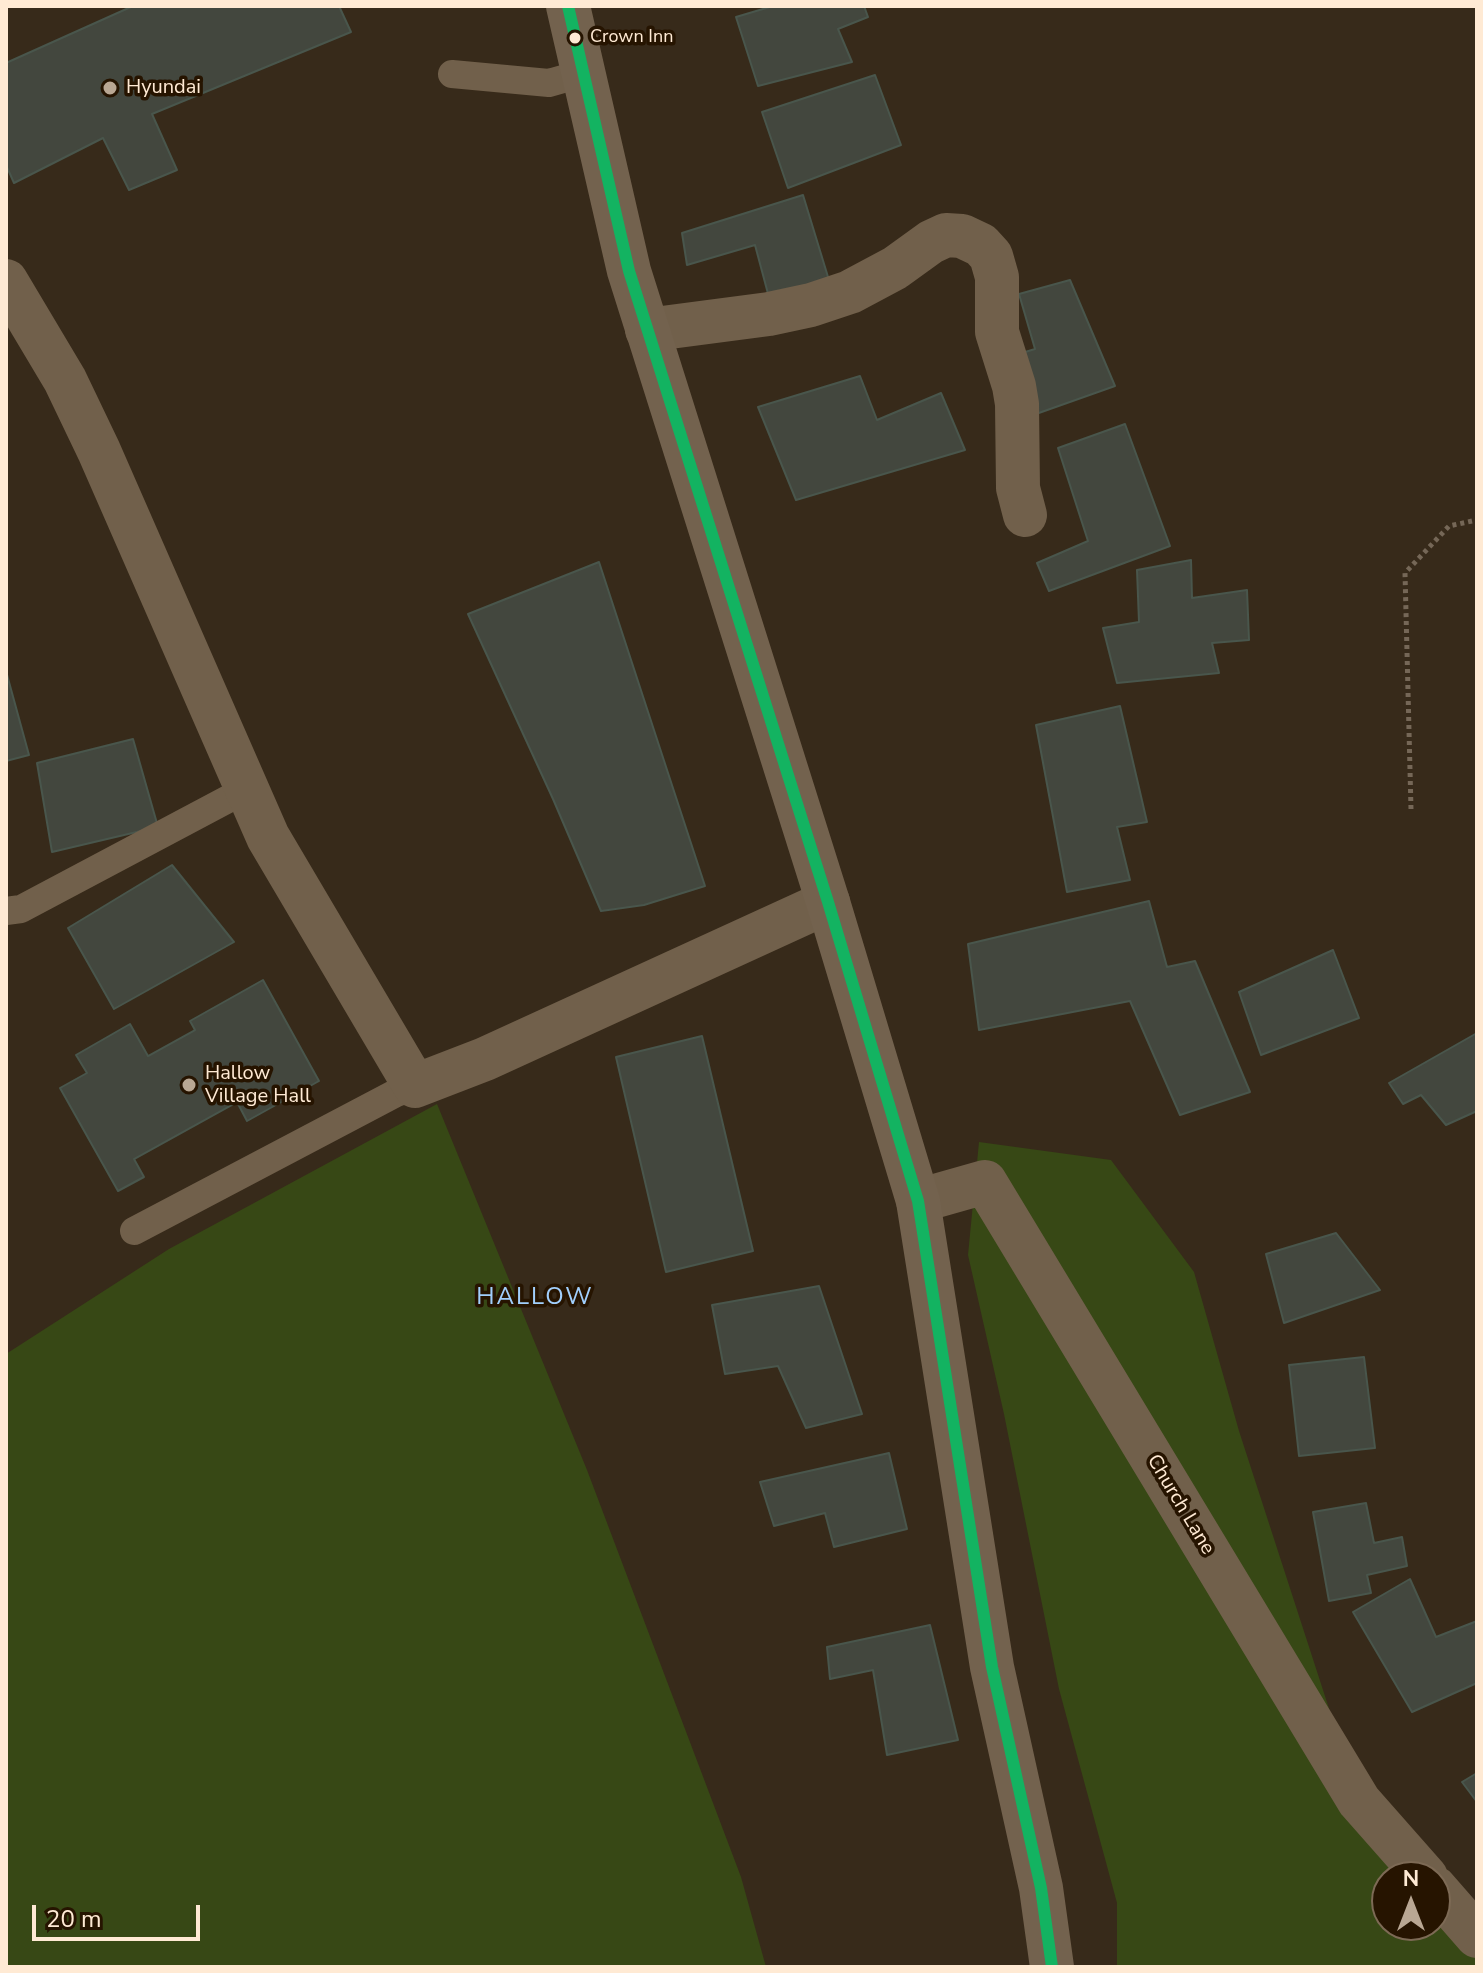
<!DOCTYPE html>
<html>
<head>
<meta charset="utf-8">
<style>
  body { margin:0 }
  #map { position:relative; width:1483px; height:1973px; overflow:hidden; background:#372a1a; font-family:"Nunito Sans",sans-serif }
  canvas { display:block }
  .frame { position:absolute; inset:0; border:8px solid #ffead4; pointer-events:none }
  .north { position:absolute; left:1371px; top:1861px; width:80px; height:80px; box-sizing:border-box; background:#261400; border:2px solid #7d6a55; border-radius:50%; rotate:0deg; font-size:22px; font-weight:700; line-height:32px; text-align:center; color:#ffead4 }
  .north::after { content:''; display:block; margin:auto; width:28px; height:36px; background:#b9a793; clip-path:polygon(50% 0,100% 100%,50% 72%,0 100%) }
  .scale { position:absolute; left:32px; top:1905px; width:168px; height:36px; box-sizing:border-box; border:4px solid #ffead4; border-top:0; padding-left:10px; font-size:24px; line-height:28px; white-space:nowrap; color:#ffead4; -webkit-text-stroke:6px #261400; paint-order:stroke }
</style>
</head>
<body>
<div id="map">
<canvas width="1483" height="1973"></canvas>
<div class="frame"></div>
<div class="north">N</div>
<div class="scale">20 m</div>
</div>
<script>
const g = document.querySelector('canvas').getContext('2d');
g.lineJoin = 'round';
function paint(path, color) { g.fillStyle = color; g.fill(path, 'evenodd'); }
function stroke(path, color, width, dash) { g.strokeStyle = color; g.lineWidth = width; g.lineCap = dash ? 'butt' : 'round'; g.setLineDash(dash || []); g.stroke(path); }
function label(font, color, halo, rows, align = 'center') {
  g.font = font + ' "Nunito Sans",sans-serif'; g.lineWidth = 7; g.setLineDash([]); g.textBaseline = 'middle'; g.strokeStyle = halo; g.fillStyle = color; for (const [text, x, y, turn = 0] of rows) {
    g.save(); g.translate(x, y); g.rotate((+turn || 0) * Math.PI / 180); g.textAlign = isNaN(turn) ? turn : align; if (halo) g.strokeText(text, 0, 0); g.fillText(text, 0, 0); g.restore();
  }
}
const green = new Path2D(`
  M437,1104L587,1470L741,1877L766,1967H6V1354L169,1249Z
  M979,1142L1111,1160L1194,1272L1239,1431L1359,1801L1426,1877H1387V1925H1435V1888L1477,1936V1967H1117V1903L1059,1689L1004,1414L968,1255Z`);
const building = new Path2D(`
  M133,6H339L351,32L152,114L177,170L129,190L103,138L14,183L6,165V63Z
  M773,6H864L868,17L838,29L852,62L758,86L736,17Z
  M875,75L901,145L788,188L762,112Z
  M803,195L832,290L771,305L755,245L687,265L682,233Z
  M1070,280L1115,386L1036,414L1012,356L1035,349L1019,294Z
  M860,376L877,420L941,393L965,450L796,500L758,407Z
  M1125,424L1170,546L1049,591L1037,563L1088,541L1058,448Z
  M1191,560L1192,598L1247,590L1249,640L1212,643L1219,673L1117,683L1103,628L1139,622L1137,570Z
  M599,562L705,886L644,905L601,911L553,799L468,614Z
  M6,671L29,755L6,761Z
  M1120,706L1147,822L1117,827L1130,880L1067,892L1036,725Z
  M133,739L158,827L52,852L37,763Z
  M172,865L234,942L114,1009L68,928Z
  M1149,901L1167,967L1195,961L1250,1092L1180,1115L1130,1001L979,1030L968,944Z
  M1333,950L1359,1018L1261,1055L1239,992Z
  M263,980L319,1081L247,1121L237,1102L134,1159L144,1177L118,1191L60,1088L87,1073L76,1055L130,1024L148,1056L195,1030L190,1021Z
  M1477,1033V1111L1446,1125L1421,1095L1403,1104L1389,1083Z
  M702,1036L753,1251L666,1272L616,1057Z
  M1336,1233L1380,1290L1284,1323L1266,1254Z
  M819,1286L862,1414L806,1428L778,1366L725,1374L712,1305Z
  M1364,1357L1375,1448L1299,1456L1289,1365Z
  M889,1453L907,1529L834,1547L825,1513L774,1526L760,1482Z
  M1366,1503L1374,1543L1402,1537L1407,1566L1367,1575L1371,1593L1329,1601L1313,1512Z
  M1410,1579L1436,1637L1477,1621V1683L1412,1712L1353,1612Z
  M930,1625L958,1740L887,1755L873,1670L830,1679L827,1647Z
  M1477,1773V1802L1462,1782Z`);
const path = new Path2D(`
  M1411,809L1405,573L1449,526L1477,520`);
const lane = new Path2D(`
  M452,74L549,83L584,73
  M6,911L21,909L247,789
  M134,1231L396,1093L415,1086`);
const street = new Path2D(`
  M6,281L65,380L99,451L268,837L415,1086L485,1059L828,902
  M647,330L769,314L811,305L850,292L895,268L931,242L946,235L962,236L981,245L991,256L997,277V332L1014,386L1017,404L1018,488L1025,515
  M918,1201L985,1182L1359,1801L1426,1877
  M1435,1888L1477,1936`);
const primary = new Path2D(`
  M568,6L629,271L828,902L918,1201L992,1667L1041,1888L1052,1967`);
const bus1 = new Path2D(`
  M568,6L629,271L828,902L918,1201L992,1667L1041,1888L1052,1967`);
const markers = [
  [575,38,7,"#ffead4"],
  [110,88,8,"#b9a793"],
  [189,1085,8,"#b9a793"]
];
const busNames = [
  ["Crown Inn",590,38]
];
const poiNames = [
  ["Hyundai",126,88],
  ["Hallow",205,1074],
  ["Village Hall",205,1097]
];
const streetNames = [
  ["Church Lane",1180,1505,59]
];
const quarterNames = [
  ["HALLOW",535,1298]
];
paint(green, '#374815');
paint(building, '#43473e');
stroke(building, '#49564c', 2);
stroke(path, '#756757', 5, [4, 4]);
stroke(lane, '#71604b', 28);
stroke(street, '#71604b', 44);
stroke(primary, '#73624e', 44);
stroke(bus1, '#13b361', 12);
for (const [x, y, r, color] of markers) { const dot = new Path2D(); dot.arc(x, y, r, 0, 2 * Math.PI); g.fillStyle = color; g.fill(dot); stroke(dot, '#261400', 3); }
label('18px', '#ffead4', '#261400', busNames, 'left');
label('20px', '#ffead4', '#261400', poiNames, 'left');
label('20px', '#ffead4', '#261400', streetNames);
g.letterSpacing = '2px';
label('24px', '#a1cffc', '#261400', quarterNames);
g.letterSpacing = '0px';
</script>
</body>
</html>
